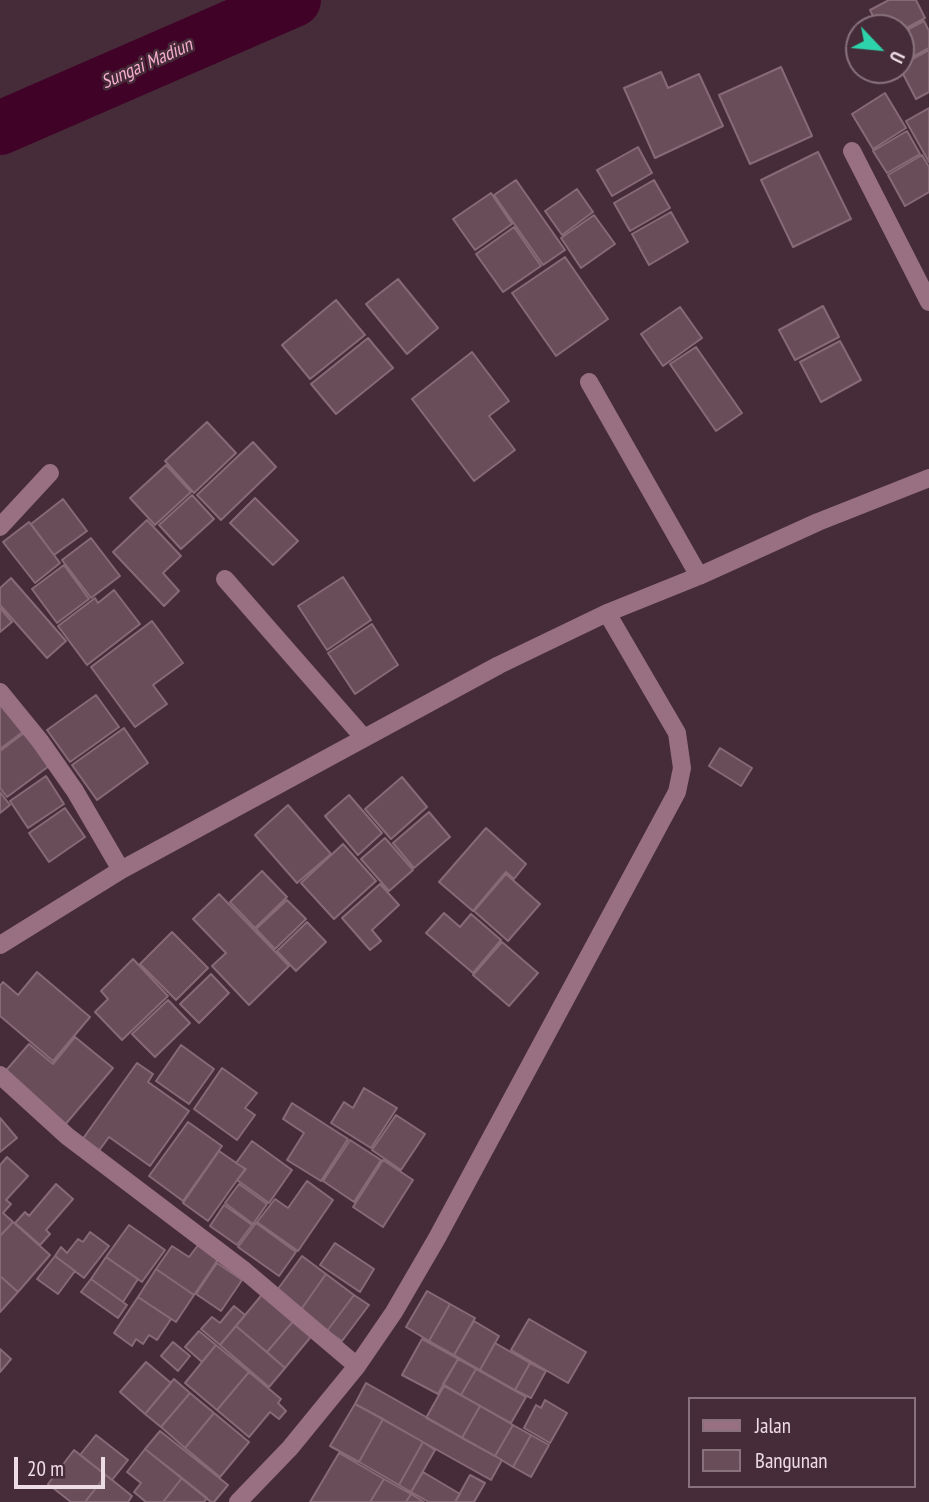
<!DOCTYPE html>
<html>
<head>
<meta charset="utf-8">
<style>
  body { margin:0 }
  #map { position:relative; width:929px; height:1502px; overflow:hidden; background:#462c38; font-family:"PT Sans Narrow",sans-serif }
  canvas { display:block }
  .legend { position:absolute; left:688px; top:1397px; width:228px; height:91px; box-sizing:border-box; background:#462c38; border:2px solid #89727c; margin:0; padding:9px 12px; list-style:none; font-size:21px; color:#eddce3 }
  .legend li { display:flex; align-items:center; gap:14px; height:35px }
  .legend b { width:35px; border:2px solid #89727c }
  .north { position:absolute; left:845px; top:14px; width:70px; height:70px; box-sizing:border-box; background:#462c38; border:2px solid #89727c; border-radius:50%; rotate:116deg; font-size:19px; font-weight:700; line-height:28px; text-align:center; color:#eddce3 }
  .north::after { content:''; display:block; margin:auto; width:24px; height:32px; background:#2dd4ab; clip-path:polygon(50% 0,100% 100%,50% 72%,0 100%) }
  .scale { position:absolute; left:14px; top:1457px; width:91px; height:32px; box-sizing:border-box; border:4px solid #eddce3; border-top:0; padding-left:9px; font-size:21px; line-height:24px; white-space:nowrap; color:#eddce3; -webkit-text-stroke:5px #462c38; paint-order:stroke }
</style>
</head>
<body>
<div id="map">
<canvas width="929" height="1502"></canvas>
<ul class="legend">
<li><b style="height:9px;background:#987082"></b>Jalan</li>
<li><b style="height:19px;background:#694d59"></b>Bangunan</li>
</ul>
<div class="north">U</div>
<div class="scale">20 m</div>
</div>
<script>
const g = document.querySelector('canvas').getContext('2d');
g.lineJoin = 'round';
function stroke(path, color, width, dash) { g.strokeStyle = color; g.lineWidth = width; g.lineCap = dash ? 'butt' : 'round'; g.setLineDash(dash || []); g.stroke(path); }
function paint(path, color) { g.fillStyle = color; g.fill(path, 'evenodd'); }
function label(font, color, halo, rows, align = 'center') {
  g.font = font + ' "PT Sans Narrow",sans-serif'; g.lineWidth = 5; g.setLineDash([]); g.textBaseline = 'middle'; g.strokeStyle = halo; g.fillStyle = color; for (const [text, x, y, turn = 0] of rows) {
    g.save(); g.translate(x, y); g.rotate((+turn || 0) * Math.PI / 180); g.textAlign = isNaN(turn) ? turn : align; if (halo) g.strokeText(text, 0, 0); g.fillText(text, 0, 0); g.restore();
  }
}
const river = new Path2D(`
  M0,128L294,0`);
const building = new Path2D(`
  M889,0H916L925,18L901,31V28H879L870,10Z
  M924,21L929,31V48L901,63V33Z
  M929,50V92L916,99L901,70V65Z
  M781,67L812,136L750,164L719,95Z
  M661,72L668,88L699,74L723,126L655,158L624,88Z
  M885,93L906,128L873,149L852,114Z
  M929,108V162L906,121Z
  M907,131L920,154L887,173L873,151Z
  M638,147L652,173L612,196L597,170Z
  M818,152L851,219L793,247L761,180Z
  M922,155L929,167V192L905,206L888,175Z
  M516,180L565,250L543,265L494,195Z
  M654,180L670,208L630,231L614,203Z
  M577,189L593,212L562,235L545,211Z
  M491,193L512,224L475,250L453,219Z
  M671,212L688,242L649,265L632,234Z
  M594,215L615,244L581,268L561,238Z
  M514,227L541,266L503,292L476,254Z
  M565,257L608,319L556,356L512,293Z
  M398,279L438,328L407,354L366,304Z
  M336,300L365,335L310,379L282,345Z
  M823,306L839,337L795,360L779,330Z
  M680,307L702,338L663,366L641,334Z
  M368,338L393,368L336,414L311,384Z
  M840,341L861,380L821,402L800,362Z
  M696,347L742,413L716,431L670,364Z
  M472,352L509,401L489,416L515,450L474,481L412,399Z
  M207,422L236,453L194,493L165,461Z
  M253,442L276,467L221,520L197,495Z
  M166,465L191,492L155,525L130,498Z
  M192,495L214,519L181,549L159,525Z
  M255,498L298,541L273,565L230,523Z
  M63,499L87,531L54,555L31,524Z
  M147,520L181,556L163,573L179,591L164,606L113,552Z
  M29,522L60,563L35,583L3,542Z
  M91,538L120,576L91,598L62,560Z
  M64,565L89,599L57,623L32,589Z
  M343,577L371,620L327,650L298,606Z
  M11,578L66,641L47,658L0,605V588Z
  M114,590L140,624L87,665L58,626L95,598L98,603Z
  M0,608L12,622L0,632Z
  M152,621L183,663L153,685L167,704L135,727L91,667Z
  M372,624L398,665L355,694L328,653Z
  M96,695L119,727L70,762L47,730Z
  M0,699L24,731L0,749Z
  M124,728L148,763L97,800L72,765Z
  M24,733L49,766L7,797L0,788V751Z
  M720,748L752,768L741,786L709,766Z
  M46,776L64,804L28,828L10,801Z
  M402,777L427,807L391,839L365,809Z
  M0,792L10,805L0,813Z
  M349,795L382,833L358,855L325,816Z
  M288,805L331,854L297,883L255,835Z
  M65,808L85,837L49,862L29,833Z
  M429,812L450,837L414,868L393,843Z
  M486,828L526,864L514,879L506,872L473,911L439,882Z
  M385,838L413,870L389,891L361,859Z
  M343,844L376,881L334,919L301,883Z
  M262,871L287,897L255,928L230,902Z
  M506,874L540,904L508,941L474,911Z
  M380,884L399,905L372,930L381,941L370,950L342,918Z
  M219,894L289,966L249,1005L212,966L226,953L193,919Z
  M287,900L306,919L275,949L256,929Z
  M444,913L460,927L471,914L501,940L473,973L426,933Z
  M307,922L326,942L296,971L277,951Z
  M172,932L208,968L176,1000L140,964Z
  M502,942L538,973L509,1006L473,975Z
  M133,959L168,996L122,1040L95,1012L108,999L101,991Z
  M37,972L90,1017L53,1061L0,1016V986L3,982L18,995Z
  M211,974L229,993L199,1023L180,1004Z
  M168,1000L190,1023L155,1057L132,1034Z
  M75,1037L113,1068L64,1126L3,1074L29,1044L53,1064Z
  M181,1045L214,1069L189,1104L156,1081Z
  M137,1063L153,1074L148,1082L189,1111L150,1166L109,1137L98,1152L82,1140Z
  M222,1068L257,1093L245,1108L255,1115L237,1140L194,1109Z
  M364,1088L397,1108L371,1148L331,1123L344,1102L353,1108Z
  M292,1103L348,1139L321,1181L287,1160L304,1133L283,1119Z
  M396,1115L425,1134L401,1170L372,1150Z
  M0,1118L17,1138L0,1152Z
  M188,1122L222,1146L183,1201L149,1176Z
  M350,1140L381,1160L354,1202L323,1181Z
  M252,1141L292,1170L269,1203L237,1180L246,1169L236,1163Z
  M219,1151L245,1169L208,1221L183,1203Z
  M7,1157L28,1176L6,1200L11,1204L3,1213L13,1222L0,1236V1165Z
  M383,1160L413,1180L383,1227L353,1207Z
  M307,1181L333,1200L298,1251L257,1222L275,1199L288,1208Z
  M56,1184L73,1199L46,1230L50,1234L40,1245L15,1223L25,1212L29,1216Z
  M239,1184L267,1204L253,1224L225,1203Z
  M224,1205L252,1225L237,1245L210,1226Z
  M13,1222L50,1255L18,1292L0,1276V1236Z
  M256,1223L296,1252L279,1276L238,1247Z
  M129,1225L165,1250L142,1282L106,1257Z
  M90,1232L109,1246L84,1278L55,1256L61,1247L67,1253L78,1239L83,1242Z
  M335,1243L374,1269L360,1292L320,1265Z
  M199,1244L219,1258L194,1295L156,1269L172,1246L189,1257Z
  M55,1256L75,1271L58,1294L37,1279Z
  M302,1256L326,1274L300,1311L275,1293Z
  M106,1257L138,1279L123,1302L91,1279Z
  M217,1263L242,1280L221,1311L196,1294Z
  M156,1269L194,1295L176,1322L138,1297Z
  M326,1274L354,1295L327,1331L300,1311Z
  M0,1276L18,1292L0,1312Z
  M91,1279L127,1305L118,1318L81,1292Z
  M265,1291L296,1318L267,1352L236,1326Z
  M427,1291L450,1304L429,1341L406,1327Z
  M354,1295L369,1305L342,1341L327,1331Z
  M138,1297L171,1319L157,1340L149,1335L143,1344L136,1339L132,1346L114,1333Z
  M450,1304L475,1318L454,1355L429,1341Z
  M234,1306L245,1315L220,1345L201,1329L212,1317L220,1323Z
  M296,1318L314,1333L285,1368L267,1352Z
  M529,1319L586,1352L568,1383L511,1350Z
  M474,1321L499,1336L480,1370L454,1355Z
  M236,1326L285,1368L269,1387L220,1345Z
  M199,1331L216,1345L202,1362L185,1347Z
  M422,1339L458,1359L438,1394L402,1375Z
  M173,1342L190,1356L178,1371L161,1356Z
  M495,1343L530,1363L515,1390L480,1370Z
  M216,1345L249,1372L217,1410L185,1383Z
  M0,1349L11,1359L0,1372Z
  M458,1359L476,1369L461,1395L443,1384Z
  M146,1362L171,1383L145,1414L120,1392Z
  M530,1363L546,1371L531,1398L515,1390Z
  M476,1369L526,1397L511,1423L461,1395Z
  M249,1372L281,1399L278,1403L286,1411L279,1419L270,1412L249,1437L217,1410Z
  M174,1379L190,1393L161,1427L145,1414Z
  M366,1383L502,1460L491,1480L355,1404Z
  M444,1386L480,1406L462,1438L426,1418Z
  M190,1393L214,1413L185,1448L161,1427Z
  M545,1400L567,1413L550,1443L524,1428L536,1405L541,1408Z
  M355,1404L383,1419L359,1462L330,1446Z
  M480,1406L513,1425L495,1456L462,1438Z
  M214,1413L249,1442L220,1477L185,1448Z
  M383,1419L423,1442L399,1485L359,1462Z
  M513,1425L531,1435L513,1467L495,1456Z
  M160,1431L228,1485L214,1502H211L145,1449Z
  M96,1435L128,1460L112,1480L80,1455Z
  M531,1435L549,1445L531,1477L513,1467Z
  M423,1442L435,1450L411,1492L399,1485Z
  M145,1449L182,1478L163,1502H146L134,1492L141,1483L127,1472Z
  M74,1450L106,1475L85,1502H71L48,1484Z
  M339,1453L384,1479L370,1502H310Z
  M423,1472L460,1494L455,1502H429L411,1492Z
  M106,1475L132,1496L128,1502H85Z
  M470,1475L485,1483L474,1502H455Z
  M182,1478L207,1498L204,1502H163Z
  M384,1479L411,1494L406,1502H370Z
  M411,1494L424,1502H406Z`);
const minor = new Path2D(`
  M852,151L929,302
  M589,382L699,576
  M0,527L50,473
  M225,579L364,738
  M0,692L40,741L75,791L121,870
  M0,945L121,870L499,665L607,613L699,576L818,522L929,478
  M0,1075L67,1136L245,1271L357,1366
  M238,1502L290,1448L357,1366L394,1312L437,1238L677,792L682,768L677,733L607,613`);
const waterNames = [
  ["Sungai Madiun",147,64,-24]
];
stroke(river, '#410228', 54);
paint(building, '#694d59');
stroke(building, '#876a76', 2);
stroke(minor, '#987082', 18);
label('italic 19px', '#f5adcd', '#462c38', waterNames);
</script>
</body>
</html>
